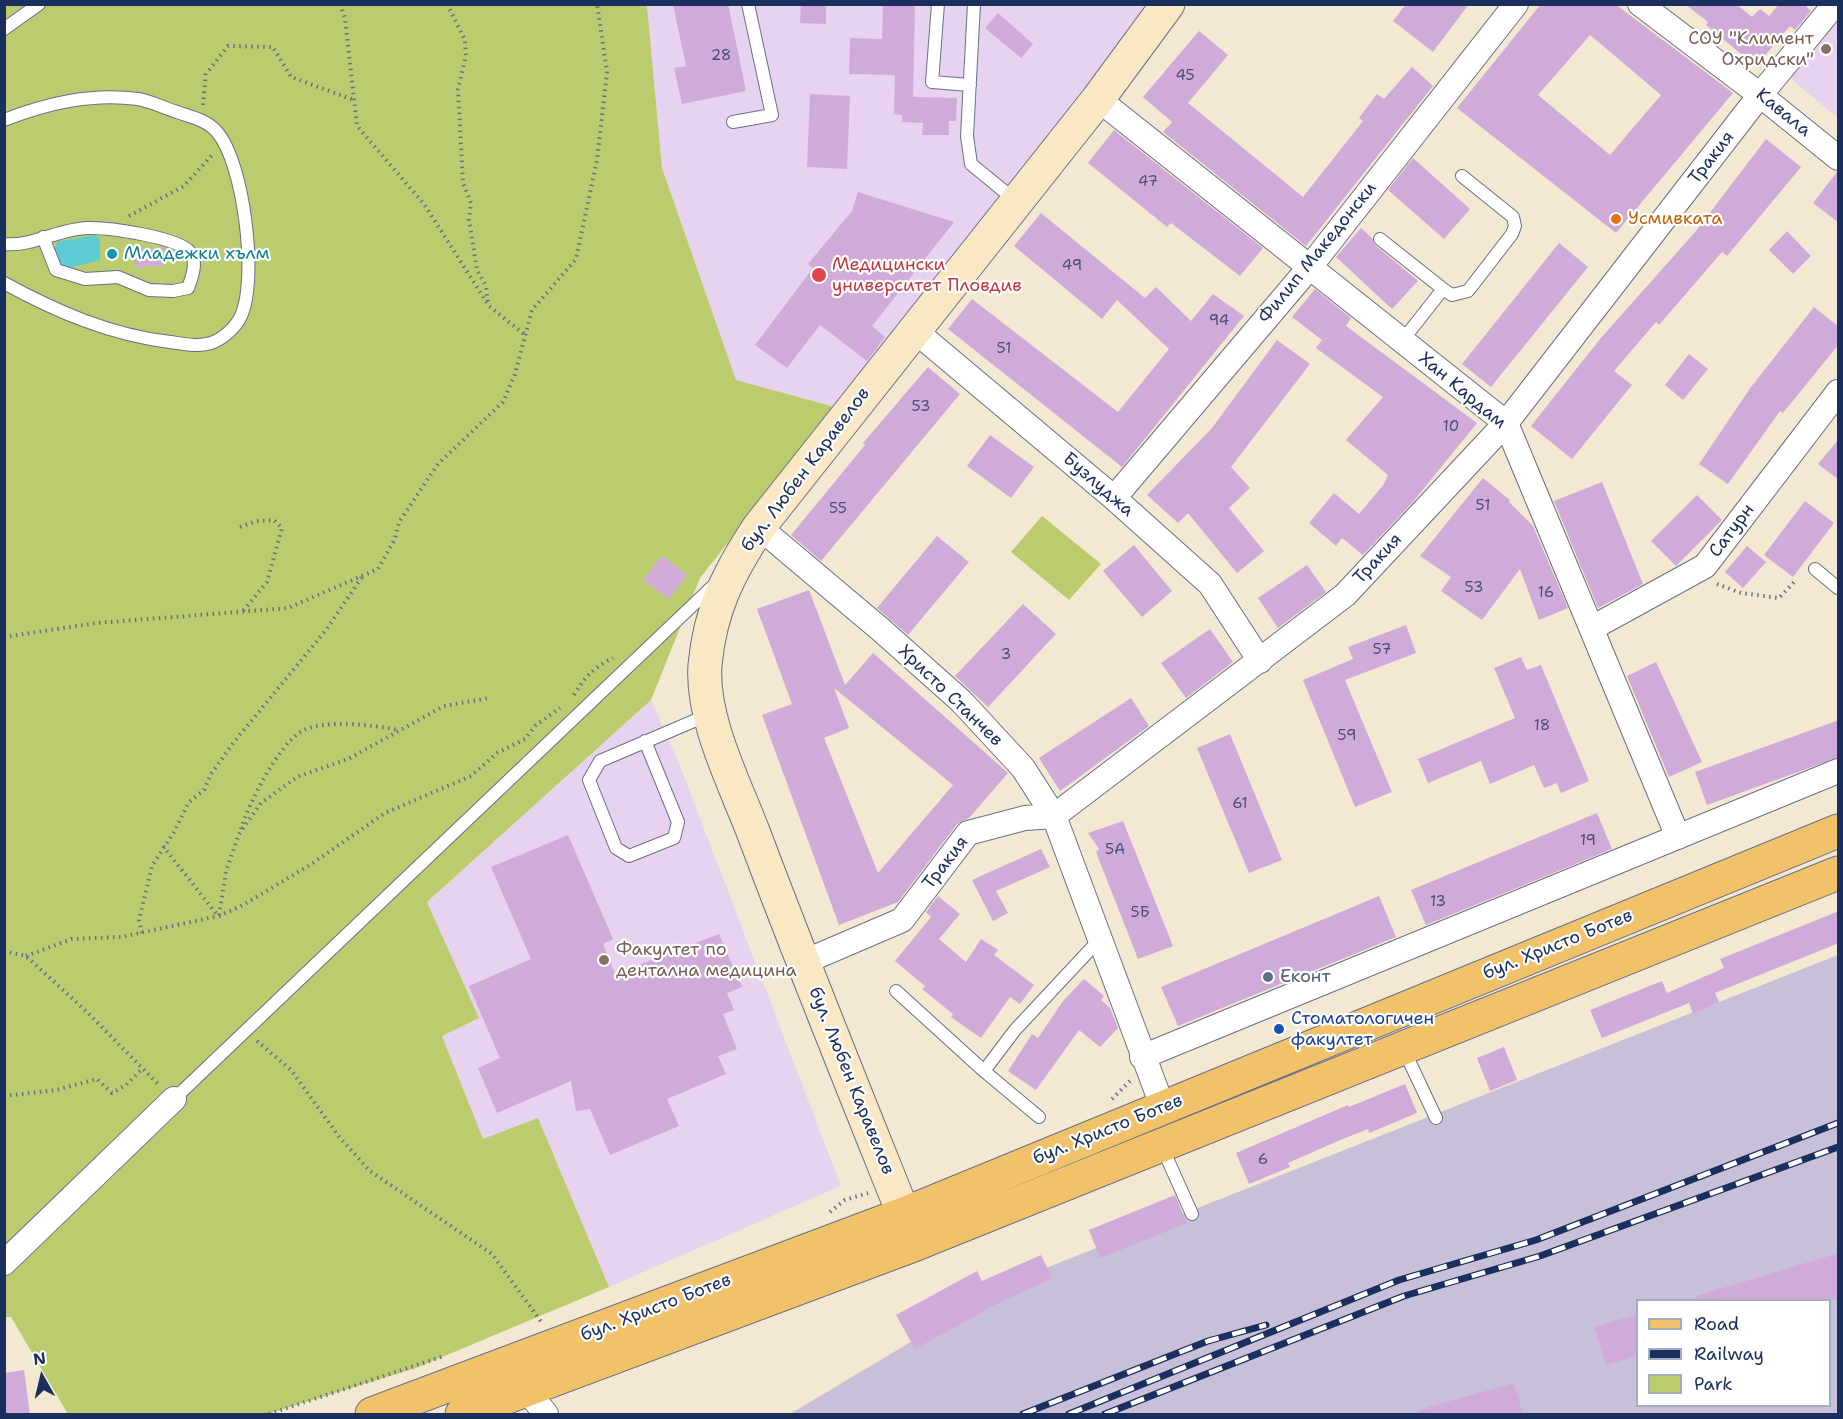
<!DOCTYPE html>
<html>
<head>
<meta charset="utf-8">
<style>
  body { margin:0 }
  #map { position:relative; width:1843px; height:1419px; overflow:hidden; background:#f3e8d2; font-family:"Shantell Sans",sans-serif }
  canvas { display:block }
  .frame { position:absolute; inset:0; border:6px solid #1b2f5e; pointer-events:none }
  .legend { position:absolute; left:1636px; top:1299px; width:195px; height:108px; box-sizing:border-box; background:#fff; border:2px solid #a4acbf; margin:0; padding:8px 10px; list-style:none; font-size:18px; color:#1b2f5e }
  .legend li { display:flex; align-items:center; gap:12px; height:30px }
  .legend b { width:30px; border:2px solid #a4acbf }
  .north { position:absolute; left:12px; top:1347px; width:60px; height:60px; -webkit-text-stroke:4px #fff; paint-order:stroke; rotate:352deg; font-size:16px; font-weight:700; line-height:24px; text-align:center; color:#1b2f5e }
  .north::after { content:''; display:block; margin:auto; width:21px; height:27px; background:#1b2f5e; clip-path:polygon(50% 0,100% 100%,50% 72%,0 100%) }
</style>
</head>
<body>
<div id="map">
<canvas width="1843" height="1419"></canvas>
<div class="frame"></div>
<ul class="legend">
<li><b style="height:8px;background:#f2c26a"></b>Road</li>
<li><b style="height:8px;background:#1b2f5e"></b>Railway</li>
<li><b style="height:16px;background:#bbcc6f"></b>Park</li>
</ul>
<div class="north">N</div>
</div>
<script>
const g = document.querySelector('canvas').getContext('2d');
g.lineJoin = 'round';
function paint(path, color) { g.fillStyle = color; g.fill(path, 'evenodd'); }
function stroke(path, color, width, dash) { g.strokeStyle = color; g.lineWidth = width; g.lineCap = dash ? 'butt' : 'round'; g.setLineDash(dash || []); g.stroke(path); }
function label(font, color, halo, rows, align = 'center') {
  g.font = font + ' "Shantell Sans",sans-serif'; g.lineWidth = 4.5; g.setLineDash([]); g.textBaseline = 'middle'; g.strokeStyle = halo; g.fillStyle = color; for (const [text, x, y, turn = 0] of rows) {
    g.save(); g.translate(x, y); g.rotate((+turn || 0) * Math.PI / 180); g.textAlign = isNaN(turn) ? turn : align; if (halo) g.strokeText(text, 0, 0); g.fillText(text, 0, 0); g.restore();
  }
}
const built = new Path2D(`
  M647,5H1147L1023,169L835,407L736,380L662,168Z
  M1838,20V118L1790,78Z
  M651,700L680,766L841,1186L609,1287L538,1118L483,1140L442,1036L479,1018L427,902Z`);
const industrial = new Path2D(`
  M1838,955V1414H790L909,1343L989,1299L1018,1279ZM1638,1300H1830V1406H1638Z`);
const green = new Path2D(`
  M4,5H647L662,168L736,380L835,407L700,578L651,700L427,902L479,1018L442,1036L483,1139L538,1118L609,1287L416,1368L267,1414H68L11,1317H5Z
  M1042,516L1101,564L1069,600L1011,552Z`);
const water = new Path2D(`
  M95,235L100,239V260L66,269L58,264L54,251L57,242Z`);
const building = new Path2D(`
  M673,4H728L746,91L682,104L674,68L686,66Z
  M801,4H826V24L800,23Z
  M883,4H915L913,97L957,98L956,121H949V135H922L923,123L902,122V115L894,114L895,75L849,74L850,38L882,39Z
  M1406,4H1469L1433,52L1393,21Z
  M1541,4H1615L1733,93L1616,233L1457,108ZM1590,35L1661,95L1610,155L1538,95Z
  M1685,4H1736L1752,17L1760,9L1769,16L1779,4H1804L1811,11L1795,30L1790,26L1756,66L1706,25L1708,22Z
  M998,13L1033,44L1021,58L985,28Z
  M1199,31L1228,55L1188,103L1303,197L1363,121L1359,118L1377,94L1384,99L1412,67L1433,86L1306,246L1163,132L1172,122L1143,97Z
  M810,94L850,96L847,169L807,167Z
  M1114,130L1263,248L1240,276L1171,223L1167,227L1088,163Z
  M1766,139L1801,167L1727,256L1722,252L1659,325L1656,322L1614,371L1632,385L1572,459L1531,426L1600,339L1696,231Z
  M1413,158L1470,209L1444,239L1388,190Z
  M1837,172H1839V223L1813,203Z
  M858,192L954,222L872,326L885,337L867,361L820,325L787,368L755,345L813,268L808,264L852,211Z
  M1041,213L1145,298L1156,287L1191,321L1213,294L1244,316L1122,467L948,329L972,299L1118,412L1169,349L1117,300L1102,319L1014,246Z
  M1361,228L1372,238L1375,245L1418,281L1392,309L1336,257Z
  M1787,231L1811,256L1793,274L1769,250Z
  M1559,243L1588,267L1491,387L1462,364Z
  M161,247L164,248L166,265L136,268L134,250Z
  M1315,289L1351,318L1346,326L1477,423L1412,503L1363,555L1342,538L1336,546L1309,523L1334,493L1359,514L1384,484L1388,475L1346,440L1383,397L1316,348L1322,340L1292,317Z
  M1814,307L1839,327V344L1783,413L1780,411L1728,484L1699,464L1751,387Z
  M1277,340L1310,364L1231,467L1250,488L1229,508L1264,551L1237,573L1188,513L1178,523L1147,495L1212,428Z
  M1689,354L1708,369L1683,400L1665,385Z
  M928,367L960,394L821,561L791,535L865,445L863,443Z
  M990,435L1034,467L1011,498L967,466Z
  M1839,439V480L1818,464Z
  M1483,478L1510,500L1509,502L1533,526L1568,608L1539,620L1520,569L1482,620L1441,591L1451,577L1420,556Z
  M1602,482L1643,584L1598,608L1554,501Z
  M1697,495L1722,520L1676,566L1651,541Z
  M1805,501L1834,523L1793,577L1764,555Z
  M937,536L969,562L908,635L877,608Z
  M1134,545L1172,591L1142,617L1103,571Z
  M1747,546L1766,562L1743,588L1725,572Z
  M662,556L687,575L669,599L643,580Z
  M1307,565L1326,592L1278,628L1258,598Z
  M809,590L845,685L873,653L1008,773L969,818L957,824L898,902L839,925L762,715L792,704L757,609ZM834,688L953,785L878,873L824,738L849,728Z
  M1023,604L1056,634L988,707L955,676Z
  M1406,625L1416,653L1345,680L1392,792L1355,807L1303,680L1353,659L1348,647Z
  M1210,629L1233,662L1186,698L1161,663Z
  M1521,657L1527,670L1541,665L1589,781L1561,793L1557,783L1544,788L1534,765L1490,784L1481,761L1428,783L1418,759L1515,718L1494,668Z
  M1656,662L1702,762L1669,777L1627,676Z
  M1131,698L1149,726L1060,791L1039,758Z
  M1839,720V757L1707,805L1695,772Z
  M1230,734L1282,860L1249,873L1197,748Z
  M1597,813L1612,849L1426,925L1411,890Z
  M1123,821L1173,946L1138,959L1096,852L1099,849L1088,833Z
  M568,835L613,939L603,944L615,974L719,934L742,987L727,993L734,1010L723,1014L737,1049L718,1056L726,1074L667,1099L679,1126L610,1155L590,1109L576,1111L571,1081L497,1113L478,1068L500,1058L469,986L531,959L491,867Z
  M1041,849L1050,867L996,891L1008,913L993,921L972,880Z
  M938,896L960,914L939,939L966,962L981,939L998,950L994,955L1034,985L1020,1004L1010,997L981,1038L951,1017L953,1014L922,989L925,986L895,961L931,917L926,912Z
  M1379,896L1396,937L1178,1026L1161,987Z
  M1839,911V943L1715,993L1719,1002L1693,1014L1689,1003L1602,1038L1590,1010L1662,981L1667,993L1724,968L1720,959Z
  M1084,979L1104,996L1101,1000L1110,1008L1118,1028L1100,1047L1079,1030L1036,1090L1008,1071L1032,1034L1038,1038L1063,1001Z
  M1504,1047L1517,1080L1490,1091L1477,1058Z
  M1405,1084L1417,1113L1369,1133L1368,1129L1338,1141L1288,1163L1290,1167L1249,1184L1236,1153L1348,1105L1349,1107Z
  M1175,1195L1187,1223L1100,1258L1089,1230Z
  M1839,1253V1300H1697L1696,1296Z
  M1041,1255L1052,1278L995,1305L915,1349L896,1315L977,1271L982,1281Z
  M1638,1314V1355L1606,1365L1594,1327Z
  M24,1370L30,1414H4V1373Z
  M1514,1383L1523,1414H1419L1418,1410Z`);
const path = new Path2D(`
  M340,4L345,18L357,126L424,204L489,306L524,334
  M447,4L465,40L466,56L458,89L463,183L471,203L469,220L477,270L486,286L488,303
  M203,105L206,74L228,46L273,47L291,77L354,100
  M129,216L184,186L213,154
  M240,527L256,521L274,520L282,528L267,582L243,611
  M1717,584L1741,593L1779,598L1795,581
  M4,637L97,623L288,608L378,569L395,539L399,522L438,464L503,402L515,374L532,310L576,259L597,160L607,72L597,4
  M574,695C585,677 594,667 613,658
  M241,829C249,803 278,745 302,731C325,719 374,725 398,730
  M163,846L218,916
  M219,915L226,871L239,834L261,803L297,777L348,759L444,706L489,698
  M142,933L139,920L152,866L174,832L189,802L204,790L211,774L234,742L326,630L362,577
  M4,951L26,956L87,1012L158,1084
  M26,956L72,939L121,937L219,916L243,905L310,865L385,813L471,776L497,753L525,739L536,725L560,708
  M257,1041L291,1070L340,1138L370,1171L492,1254L542,1323
  M4,1096L56,1090L97,1079L112,1093L126,1085L142,1069
  M1112,1099L1130,1081
  M830,1212L845,1200L868,1193
  M269,1414L444,1356`);
const lane = new Path2D(`
  M938,4L932,82L970,85
  M974,4L967,136L971,164L1016,201
  M4,29L39,4
  M4,120C48,103 91,93 138,99C151,101 164,108 177,112C191,117 207,120 217,132C244,163 258,279 241,316C236,327 223,339 211,343C198,347 184,344 170,342C111,335 57,312 4,283
  M733,122L772,115L748,4
  M1380,239L1443,289
  M4,244C31,247 59,229 87,228C107,227 177,237 190,252C198,262 192,277 188,288L173,291L149,290L118,277L85,279L56,270L43,237
  M1402,341L1443,289L1452,295L1468,291L1512,234L1515,226L1513,217L1462,176
  M1815,569L1838,588
  M645,741L678,822L674,838L629,856L616,848L589,780L600,761L708,715
  M896,991L984,1071
  M1403,1048L1436,1118
  M174,1099L714,585
  M1039,1117L984,1071L1015,1030L1100,939
  M1162,1147L1192,1214`);
const street = new Path2D(`
  M1640,4L1760,95L1838,158
  M1098,99L1506,423L1678,837
  M914,330L1114,498L1210,584L1260,661
  M1114,498L1309,268L1516,4
  M759,527L880,629L961,701L1023,768L1054,816L1163,1108
  M1592,628L1705,566L1838,392
  M804,962L902,920L968,833L1025,818L1054,816L1345,595L1506,423L1760,95L1835,4
  M1142,1057L1838,771
  M4,1263L174,1099
  M526,1390L546,1414`);
const secondary = new Path2D(`
  M914,1240C860,1105 805,970 754,834C735,784 701,719 705,665C710,610 729,572 759,527L1098,99L1168,4`);
const primary = new Path2D(`
  M372,1414L904,1214L1838,831
  M462,1414L916,1244L1838,873`);
const rail = new Path2D(`
  M1023,1414L1208,1341L1266,1325
  M1069,1414L1399,1280L1536,1240L1838,1123
  M1105,1414L1404,1296L1540,1256L1838,1147`);
const markers = [
  [1826,49,6,"#8d6e63"],
  [1616,219,6,"#e8710a"],
  [112,254,6,"#0f9aa8"],
  [819,275,8,"#e0444e"],
  [604,960,6,"#8d6e63"],
  [1268,977,6,"#5c6f8a"],
  [1279,1029,6,"#1a4fb4"]
];
const numberNames = [
  ["28",721,56],
  ["45",1185,76],
  ["47",1148,182],
  ["49",1072,266],
  ["94",1219,321],
  ["51",1004,349],
  ["53",921,407],
  ["10",1451,427],
  ["51",1483,506],
  ["55",838,509],
  ["53",1474,588],
  ["16",1546,593],
  ["57",1382,650],
  ["3",1006,655],
  ["18",1542,726],
  ["59",1347,736],
  ["61",1240,804],
  ["19",1588,841],
  ["5А",1115,850],
  ["13",1438,902],
  ["5Б",1140,913],
  ["6",1263,1160]
];
const educationNames = [
  ["СОУ \"Климент",1814,39],
  ["Охридски\"",1814,60],
  ["Факултет по",616,950,"left"],
  ["дентална медицина",616,971,"left"]
];
const streetNames = [
  ["Кавала",1783,113,39],
  ["Тракия",1712,158,-52],
  ["Филип Македонски",1318,253,-51],
  ["Хан Кардам",1462,391,40],
  ["бул. Любен Каравелов",806,470,-53],
  ["Бузлуджа",1098,485,41],
  ["Сатурн",1732,531,-53],
  ["Тракия",1378,559,-47],
  ["Христо Станчев",950,696,44],
  ["Тракия",946,863,-52],
  ["бул. Христо Ботев",1558,945,-22],
  ["бул. Любен Каравелов",851,1081,68],
  ["бул. Христо Ботев",1108,1130,-22],
  ["бул. Христо Ботев",656,1308,-21]
];
const foodNames = [
  ["Усмивката",1628,219]
];
const cultureNames = [
  ["Младежки хълм",124,254]
];
const healthNames = [
  ["Медицински",832,265],
  ["университет Пловдив",832,286]
];
const serviceNames = [
  ["Еконт",1280,977]
];
const transitNames = [
  ["Стоматологичен",1291,1019],
  ["факултет",1291,1040]
];
paint(built, '#e7d2ef');
paint(industrial, '#c8bfd8');
paint(green, '#bbcc6f');
paint(water, '#5dcad4');
paint(building, '#d0abd9');
stroke(lane, '#677087', 14);
stroke(street, '#677087', 26);
stroke(secondary, '#677087', 35);
stroke(primary, '#677087', 35);
stroke(path, '#677087', 4, [1.5, 4.5]);
stroke(lane, '#fff', 12);
stroke(street, '#fff', 24);
stroke(secondary, '#fae7c3', 33);
stroke(primary, '#f2c26a', 33);
stroke(rail, '#1b2f5e', 7);
stroke(rail, '#fff', 4.5, [14]);
for (const [x, y, r, color] of markers) { const dot = new Path2D(); dot.arc(x, y, r, 0, 2 * Math.PI); g.fillStyle = color; g.fill(dot); stroke(dot, '#fff', 2); }
label('15px', '#484e7d', null, numberNames);
label('18px', '#785e54', '#fff', educationNames, 'right');
label('18px', '#1b2f5e', '#fff', streetNames);
label('18px', '#c56008', '#fff', foodNames, 'left');
label('18px', '#0d838f', '#fff', cultureNames, 'left');
label('18px', '#be3a42', '#fff', healthNames, 'left');
label('18px', '#4e5e75', '#fff', serviceNames, 'left');
label('18px', '#164399', '#fff', transitNames, 'left');
</script>
</body>
</html>
